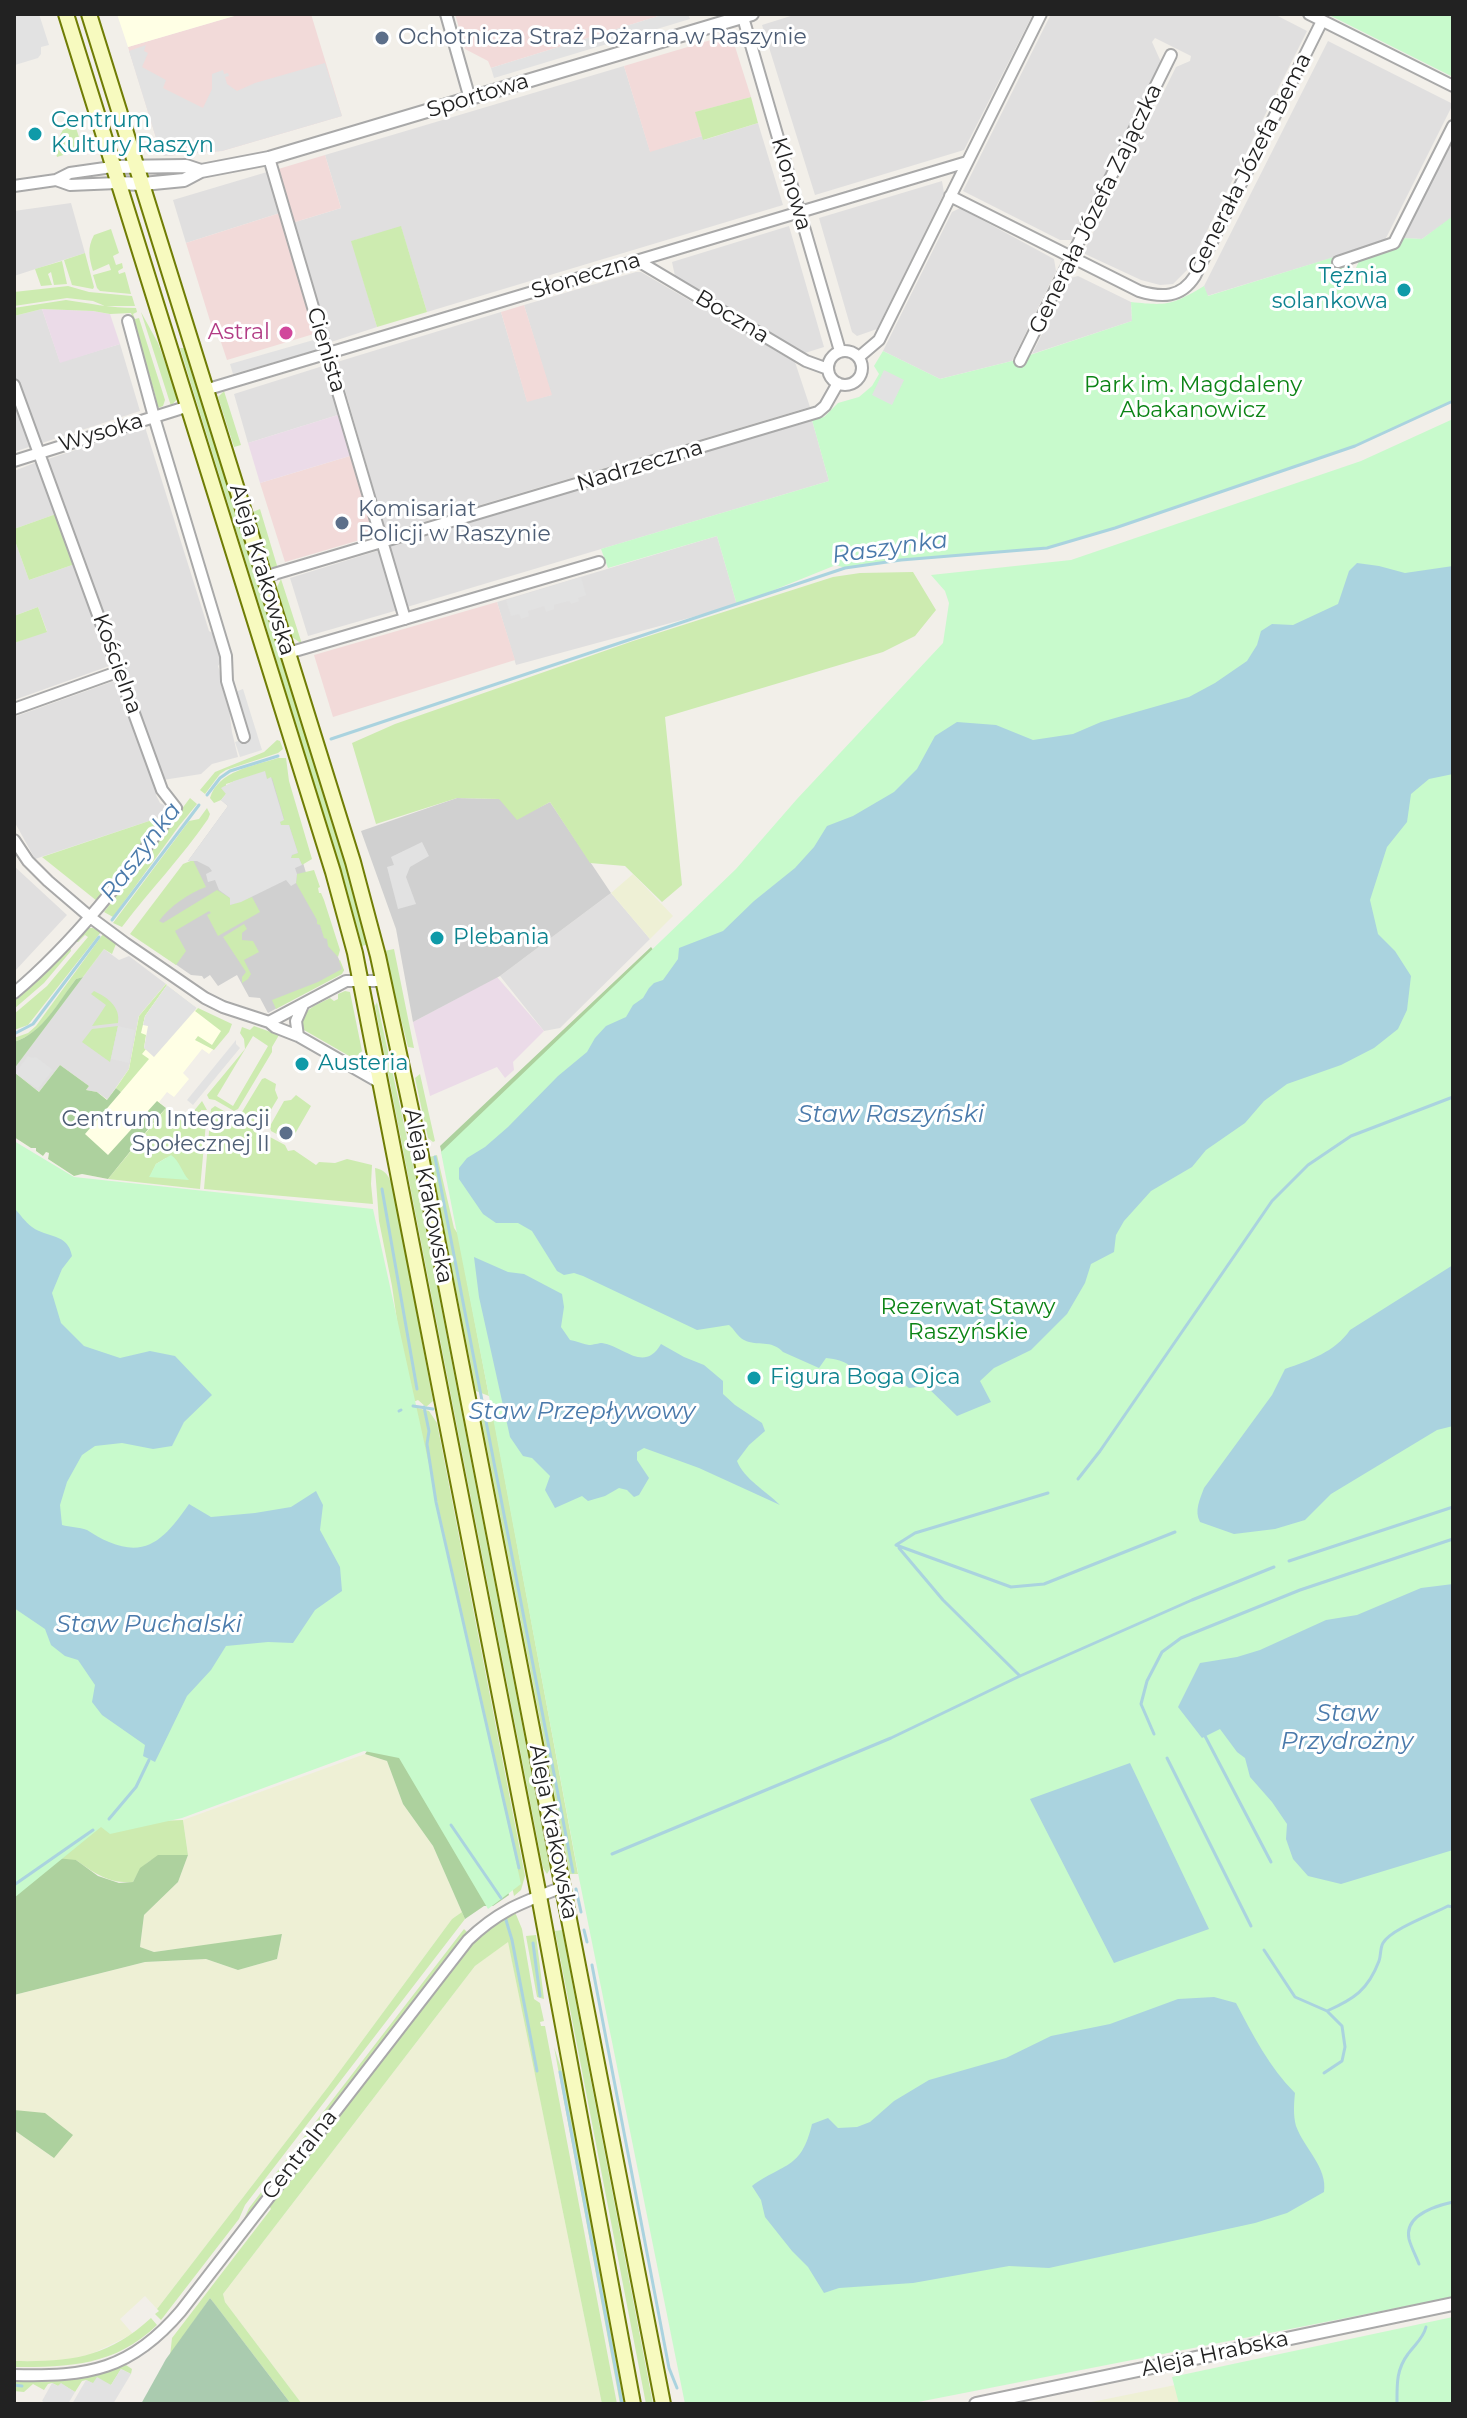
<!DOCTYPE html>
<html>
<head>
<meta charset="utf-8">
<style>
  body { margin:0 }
  #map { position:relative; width:1467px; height:2418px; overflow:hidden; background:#f2efe9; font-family:Montserrat,sans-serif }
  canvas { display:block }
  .frame { position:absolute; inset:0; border:16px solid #222; pointer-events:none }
</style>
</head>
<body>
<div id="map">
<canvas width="1467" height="2418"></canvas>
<div class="frame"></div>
</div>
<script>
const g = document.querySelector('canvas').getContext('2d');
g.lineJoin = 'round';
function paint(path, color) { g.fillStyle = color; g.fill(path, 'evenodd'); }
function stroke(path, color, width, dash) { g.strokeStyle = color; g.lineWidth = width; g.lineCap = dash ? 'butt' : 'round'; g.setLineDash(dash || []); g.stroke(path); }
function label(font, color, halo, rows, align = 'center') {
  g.font = font + ' Montserrat,sans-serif'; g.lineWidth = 6; g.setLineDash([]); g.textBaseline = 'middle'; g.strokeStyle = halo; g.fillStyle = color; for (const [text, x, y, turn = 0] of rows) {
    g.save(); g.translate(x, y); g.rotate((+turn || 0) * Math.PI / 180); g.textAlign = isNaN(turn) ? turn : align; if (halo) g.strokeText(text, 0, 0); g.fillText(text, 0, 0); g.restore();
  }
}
const residential = new Path2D(`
  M797,14H1033L964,150L815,195L762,25Z
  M1051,14H1274L1307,31L1188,269L1173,284L1160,285L1141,280L1083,253L1176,67L1190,61L1191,56L1155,38L1152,42L1161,62L1072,240H1060L963,191Z
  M1328,41L1453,104L1384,242L1207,296L1204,286Z
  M624,66L650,151L702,136L704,140L758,123L783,205L427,312L401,227L352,241L377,327L328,343L292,223L341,208L325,155Z
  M1453,139L1452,218L1422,239L1401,238Z
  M267,172L280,213L186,243L173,200Z
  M942,181L944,193L877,329L857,336L852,332L819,218Z
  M71,203L85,253L14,276V211Z
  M960,208L1054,259L1056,271L1012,361L940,379L883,351L952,212Z
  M789,226L824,347L805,353L675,276L672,262Z
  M636,272H641L795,362L810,407L386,533L337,362L501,312L527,401L551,395L524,305Z
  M1078,276L1131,302L1132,321L1032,354L1070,278Z
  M42,309L60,362L120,344L140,411L39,444L14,377V316Z
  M326,365L341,414L248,443L234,394Z
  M14,400L32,446L14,452Z
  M812,420L829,481L407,607L388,547Z
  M145,427L209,631L216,635L223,660L218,666L227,694L232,732L238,757L212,764L201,774L163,780L45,460Z
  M37,462L56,514L14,529V471Z
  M717,536L737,605L516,665L497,602Z
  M14,538L29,580L75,564L112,665L14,700V643L47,631L38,607L14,616Z
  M380,550L398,610L308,636L290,578Z
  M114,681L118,683L158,790L156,795L160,803L164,805L166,814L161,817L35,859L14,821V717Z
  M14,866L67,915L14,972Z
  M611,893L650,939L560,1028L544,1031L500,976Z
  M104,949L119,960L129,956L166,984L139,1016L129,1069L107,1100L97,1092H39L14,1072V1069Z`);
const commercial = new Path2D(`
  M241,14H311L342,116L222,151L165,156L161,154L128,47Z
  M455,14H665L491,68L488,61L465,49Z
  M731,34L751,97L696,112L702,136L650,152L624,66Z
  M325,155L341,208L292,223L275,170Z
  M280,213L317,333L227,360L215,324H211L186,243Z
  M524,305L552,395L527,402L501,312Z
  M353,455L377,535L285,562L260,483Z
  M497,602L515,660L333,717L314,655Z`);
const industrial = new Path2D(`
  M42,309L93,311L110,314L120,344L60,363Z
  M341,414L353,455L260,483L248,443Z
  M497,977L544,1031L513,1062L514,1070L505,1078L497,1067L430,1096L413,1022Z`);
const education = new Path2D(`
  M117,14H241L128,47Z
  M166,984L228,1032L209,1054L202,1049L183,1073L189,1079L174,1097L167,1092L159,1102L166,1108L108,1179L82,1174L74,1176L48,1159L49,1153L46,1152L43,1156L36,1151V1148H31L14,1137V1072L39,1092L60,1065L89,1086L86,1090L97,1092L108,1100L129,1069L139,1016Z`);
const religious = new Path2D(`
  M273,763L316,906L344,971L268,1013L260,998L249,997L237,975L218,986L210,975L204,979L202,976L191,975L132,934L193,860L188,861L228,806L221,800Z
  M457,798L499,799L536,809L550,802L611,893L500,976L413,1022L396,929L361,831Z`);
const farmland = new Path2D(`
  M633,874L673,916L650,939L611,893Z
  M365,1754L387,1761L403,1804L433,1846L462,1912L452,1919L328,2087L157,2309L145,2296L120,2319L133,2334L83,2358L46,2362L14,2361V2130L54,2158L14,2110V1995L145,1962L206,1959L238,1970L277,1959L282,1935L154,1952L140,1947L144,1915L178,1882L188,1855L183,1820Z
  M508,1941L602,2404H302L225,2302L223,2294L475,1966Z
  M1244,2371L1250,2404H1082Z`);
const grass = new Path2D(`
  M751,97L758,123L703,140L695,112Z
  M75,125L83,149L57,157L54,146L64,128Z
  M401,226L427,312L377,327L351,241Z
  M111,229L119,253L113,256L116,265L122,263L123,268L118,271L119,274L125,272L131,294L100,291L97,288L93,275L111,270L109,264L93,271C89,257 87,248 94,235Z
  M85,253L94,287L93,289L72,285L64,260Z
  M62,261L67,284L54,285L51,272L48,274L52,285L41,286L35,269Z
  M68,286L89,292L132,296L135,306H105L93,301L67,298L14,306V292Z
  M66,300C87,303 111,308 136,308L137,312L133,314L135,319L139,318L165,400L163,406L158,408L154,400L156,398L131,313L110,314L93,311L42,309L14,316V308Z
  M141,312L158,343L178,398L171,406Z
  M180,348H184L189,359L340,844L369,944L362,946L344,880Z
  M224,391L241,445L234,447L218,397Z
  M260,509L278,569L268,566L253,512Z
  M56,514L75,564L29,580L14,538V529Z
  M913,572L936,610L915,636L883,652L665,717L682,885L662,902L625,866L590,863L550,802L517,820L499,799L457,798L376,824L352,743L395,724L633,641L833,577L860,573Z
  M281,579L302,644L292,637L277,587Z
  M38,607L47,632L14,643V616Z
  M277,740L280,741L283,749L278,753L226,770L220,774L205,794L200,790L215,772L264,752Z
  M278,758H286L289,781L312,859L302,865L299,858H291L292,855L298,853L289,825L281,826L280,822L284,819L272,778L267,779L265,772L226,784V794L221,800L214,803L210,798C218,771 253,766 278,758Z
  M190,798L197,804L179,826L113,917L104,912Z
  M207,808L210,814L208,819C182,857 150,890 122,927L113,923L189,821L199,819Z
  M161,817L112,885L97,901L42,857Z
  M193,860L206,887C189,893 170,906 159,921L163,923L217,890L230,898V905L252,897L260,912L218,936L207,915L211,913L209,911L175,931L186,951L176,965L130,934L177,872L183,864Z
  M314,870L320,887L318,888L319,893H321L324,900L340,950L338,957L328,946L327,939L324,938L320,925L317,924V920L296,883L297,874Z
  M244,924L247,929L242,933V940L253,941L259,952L244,960L251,974L248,979L242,983V977L246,972L223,937Z
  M88,928H93L101,932L28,1025L14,1030V1014L47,986L88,937L85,935L78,942H73Z
  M103,934L116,944L112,954L104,949L83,977L76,979C58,1003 43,1033 14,1042V1038L28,1033L36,1026Z
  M70,945L71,951L44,983L14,1009V1001L31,987Z
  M394,949L414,1048L408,1047L384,951Z
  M340,960L344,970L342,974L276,1009L272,1000L318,982L342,969L339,961Z
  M166,984L167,985L145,1016L141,1033L146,1035L144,1048L146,1049L142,1054L149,1059L121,1092L116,1088L129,1069L139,1016Z
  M94,991C107,997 121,1007 118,1023L92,1026L106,1005L91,994Z
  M345,991L350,992L362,1051L356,1058L351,1057L304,1030C298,1010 315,1006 330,998L334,1001L338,999V994Z
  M377,1002L418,1188L550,1869L547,1874L543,1868L375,1006Z
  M198,1008L232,1024L229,1032L214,1050L195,1040L198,1036L212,1045L221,1031L195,1011Z
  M118,1026L110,1062L82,1042L92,1029Z
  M254,1026L279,1035L272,1047V1052L238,1109L234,1111L215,1100L209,1099L207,1095L245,1049L244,1039L240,1033L242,1027L250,1030ZM253,1036L268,1046L233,1106L217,1096Z
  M420,1074L435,1141L433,1142L428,1138L415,1078Z
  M265,1078L276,1084L275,1090L278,1098L263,1123L259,1125L243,1116L242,1112L262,1079Z
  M296,1095L311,1106L292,1139L288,1140L271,1131L270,1126L284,1101L291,1100Z
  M202,1101L207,1110H201L200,1122L206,1123L200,1189L108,1179L154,1123L153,1121L156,1117L158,1118L166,1108L184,1123ZM166,1158L183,1174L185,1177H150L156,1164Z
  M215,1106L256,1129L257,1134L263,1137L268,1136L285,1145L288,1151L294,1150L316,1165L319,1162L335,1163L347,1159L372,1165L371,1184L373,1204L204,1189L211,1109Z
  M437,1155L454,1228L458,1234L489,1396L476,1391L430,1157Z
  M375,1168C388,1170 391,1181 394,1192L433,1401L426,1407L418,1400L409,1404L392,1286L379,1221Z
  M414,1407L429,1411L437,1423L525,1876L521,1890L514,1896Z
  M492,1409L578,1874H570L480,1412Z
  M78,1813L158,1821L183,1820L188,1855C160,1855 147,1855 133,1882C109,1884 94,1873 76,1860L14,1868Z
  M462,1912L465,1919L245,2205L239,2219L161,2320L155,2314L159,2311L157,2309L328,2087L452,1919Z
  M515,1912L522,1929L534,1999L540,2003L544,2021L540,2022L541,2026H545L617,2404H602L508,1942L475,1966L223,2294L225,2302L302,2404H291L210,2298L170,2356L172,2338L271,2209L269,2206C312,2150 356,2093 400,2037C431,1996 466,1934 515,1912Z
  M464,1929L468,1933L243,2221L249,2208Z
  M562,1930L653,2404H646L555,1931Z
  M536,1935L544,1999L537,1997L526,1936Z
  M554,2047L565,2080L624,2404H620Z
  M151,2318L157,2325C115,2366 69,2367 14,2367V2361C71,2362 107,2358 151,2318Z
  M126,2365L132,2369L131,2374L121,2369L111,2385L92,2383L86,2380L82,2381L75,2392L61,2384L58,2386L52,2383L48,2384L44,2390L33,2384L24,2392L14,2391V2381C58,2382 85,2382 126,2365Z`);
const forest = new Path2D(`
  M651,947L658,956L453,1199L440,1146Z
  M83,977L14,1069V1042C43,1033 58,1002 76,979Z
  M60,1065L89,1086L86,1090L97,1092L107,1100L116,1088L121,1092L85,1134L108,1155L157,1101L166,1108L157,1118L155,1117L153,1121L154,1122L108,1179L82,1174L74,1176L48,1159L49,1153L46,1152L43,1156L36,1151V1148H31L14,1137V1072L39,1092Z
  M380,1732L506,1885L509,1895L493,1906H484L465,1919L433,1846L403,1804L387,1761L365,1754Z
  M158,1855H188L178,1882L144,1915L140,1947L154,1952L282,1934L277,1959L238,1970L206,1959L145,1962L14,1995V1890L56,1858L76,1860L98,1876L119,1883L133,1882L140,1868Z
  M14,2110L45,2113L73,2135L54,2158L14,2130Z`);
const cemetery = new Path2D(`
  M210,2298L214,2303L291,2404H141L166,2359Z`);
const park = new Path2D(`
  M1327,14H1453V77Z
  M1453,216V401L1359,444L1115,528L1047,548L901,560L845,568L836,565L737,605L717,536L608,568L601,549L829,481L812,420L824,417L838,403L859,397L872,386L879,374L874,366L883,351L940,379L1012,361L1132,321L1131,302C1168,306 1172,305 1204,286L1208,296L1334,257L1338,267H1344L1347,272L1355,270L1359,261C1376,256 1391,253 1401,238L1422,239Z
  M1453,419V2297L908,2404H685L579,1878L489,1396L441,1152L736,869L797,799L943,643L949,603L945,591L931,575L1071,560L1361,461Z
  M14,1141L74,1177L373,1209L521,1884L488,1909L399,1758L364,1751L182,1818L110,1834L101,1827L14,1898Z
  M171,1155C180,1161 182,1173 189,1180L149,1177L156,1164Z
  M1453,2317V2404H1179L1172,2377Z`);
const parking = new Path2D(`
  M14,14H39L49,45L41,47V54L38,58L15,65Z
  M665,14H688L690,19L494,78L491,68Z
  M146,45L144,51L148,53L142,67L166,80L163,88L203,108L212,89V74L223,70L224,74L228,73L229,76L225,77L227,84L237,91L255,83L325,63L342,116L222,151L165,156L161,154L129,51Z
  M317,339L320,349L233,374L230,364Z
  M884,370L904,380L892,405L872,395Z
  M581,577L586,595L578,598L579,601L571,604L569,601L554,605V609L546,612L544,606L528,611L529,616L521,619L519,614L511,616L506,600Z
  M243,689L262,750L240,757L235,742L249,738L235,692Z
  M265,771L267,779L271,777L284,820L280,822L281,825H289L298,853L292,855L291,858H299L302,865L295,868L297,874L296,883L291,886L286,880L241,902L230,905V898L219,890L215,880L208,882L206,874L212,871L209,867L197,861H188L228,806L221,800L226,794L221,788L234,781Z
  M422,842L429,856L410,867L406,877L416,904L398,909L387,867L394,865L391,857Z
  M167,985L197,1008L154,1057L144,1048L148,1026L143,1025L145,1016Z
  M118,1026L135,1030L129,1063L111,1059Z
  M236,1040V1044L240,1048L193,1105L187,1100Z
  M28,1056L32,1058L36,1057L53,1070L38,1089L15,1073Z
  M121,2369L131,2374L113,2404H72L86,2380L93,2383L97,2377L111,2385Z
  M52,2383L58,2386L61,2383L75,2392L68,2404H47L42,2401Z`);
const water = new Path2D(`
  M1357,563L1379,566L1405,573L1453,566V774L1429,779L1411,794L1407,822L1387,847L1370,900L1378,934L1395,951L1411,976L1407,1010L1398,1029L1374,1048L1341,1065L1287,1084L1264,1101L1245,1123L1206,1150L1192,1167L1151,1191L1124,1221L1116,1235L1114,1252L1091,1264L1085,1283L1067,1314L1031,1350L994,1368L980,1381L991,1402L957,1416L926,1386L909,1388L890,1374H880L875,1380L867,1382C852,1367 848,1360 826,1358L819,1368L783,1352C771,1339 758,1347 744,1340C738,1337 734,1329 729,1325L697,1330L583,1276L574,1273L564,1275L557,1271L532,1231L518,1223H496L483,1214L459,1179V1168L467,1158L485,1147L508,1127L558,1076L587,1052L595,1038L606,1026L626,1017L633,1005L643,998L649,988L654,983L663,980L678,959L679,948L723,931L754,901L795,868L814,847L827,826L853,816L894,792L917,769L935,736L957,722L996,725L1033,740L1073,734L1101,722L1189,697L1215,683L1247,661L1257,645L1261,631L1272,624L1293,625L1338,604L1349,571Z
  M14,1208C20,1214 25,1222 32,1227C47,1238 68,1233 72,1256L62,1269L52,1293L61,1323L84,1346L120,1358L150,1351L175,1356L212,1395L184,1422L172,1446L153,1449L122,1443L95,1446L82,1455L67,1482L60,1505L62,1525C70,1527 79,1527 87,1530C94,1534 101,1539 109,1542C149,1559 167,1535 189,1504L211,1517L255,1513L291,1507L316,1491L323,1505L320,1530L340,1567L342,1591L315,1610L293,1643L268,1642L226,1646L211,1670L187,1696L155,1762L143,1756L145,1745L102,1715L92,1702L95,1685L78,1660L65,1656L51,1645L45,1629L14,1608Z
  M474,1257L508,1272L524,1274L562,1294L564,1307L561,1327L570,1340C576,1341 583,1344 589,1345C593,1345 599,1343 602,1343C625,1347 644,1373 661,1344L684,1357L704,1365L723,1381V1394L735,1405L762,1423L765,1431L749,1445L737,1461C744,1479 766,1491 780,1505L699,1468L644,1448L637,1452V1460L649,1478L639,1495L634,1497L627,1490L619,1488L605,1496L588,1501L582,1496L555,1508L545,1490L550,1476L532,1458L523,1456L510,1437L479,1297Z
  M1453,1265V1426L1437,1430L1331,1494L1305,1520L1275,1529L1234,1534L1200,1522C1194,1511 1200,1499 1204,1488L1272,1395L1285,1369C1310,1360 1335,1352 1350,1330Z
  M1453,1584V1850L1341,1884L1308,1876L1293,1859L1286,1839L1287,1824L1272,1802L1250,1777L1245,1758L1237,1752L1220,1729L1202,1738L1178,1707L1200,1663L1237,1657L1260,1650L1326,1620L1357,1615L1421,1588Z
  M1130,1763L1209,1929L1114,1963L1030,1799Z
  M1214,1997L1236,2003C1253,2035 1269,2067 1295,2093C1294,2103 1293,2115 1296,2126C1304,2148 1328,2168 1324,2192L1287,2213L1255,2223L1049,2268L1009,2266L913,2283L839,2288L824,2293L808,2267L792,2251L765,2217L761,2200L752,2186C785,2162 801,2170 812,2124L828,2118L838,2128L857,2127L870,2122L894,2101L929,2080L1006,2058L1051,2036L1110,2024L1178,1999Z`);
const stream = new Path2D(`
  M331,739L845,568L901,560L1047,548L1115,528L1355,446L1453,401
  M207,795L220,778L230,771L278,756
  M112,920L199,805
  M14,1034L33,1024L99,937
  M435,1157L573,1872
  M382,1189L417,1389
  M413,1406L433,1409
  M424,1407L429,1431L427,1444L436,1502L519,1868
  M399,1411L401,1410
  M1078,1479L1100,1451L1272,1201L1308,1165L1351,1136L1453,1097
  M896,1545L1011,1587L1044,1584L1175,1532
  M896,1545L915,1533L1048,1493
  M899,1548L943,1600L1020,1676
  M1289,1561L1453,1507
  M1154,1734L1141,1704L1147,1681L1162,1652L1181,1638L1300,1590L1453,1539
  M1205,1736L1271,1862
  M1167,1758L1251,1926
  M109,1819L136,1787L149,1760
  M451,1825L501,1898
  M612,1854L891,1738L1020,1676L1192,1600L1274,1567
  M14,1885L93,1830
  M576,1889L581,1912
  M506,1920L512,1940L537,2071
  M584,1930L587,1942
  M533,1943L540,1996
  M1264,1950L1295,1997L1327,2011L1342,2026L1345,2047L1342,2061L1324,2073
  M592,1965L669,2368L677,2388
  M1327,2011C1354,1999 1368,1990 1379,1961C1381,1956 1380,1948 1383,1943C1391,1929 1433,1914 1448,1906L1453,1907
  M560,2072L622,2404
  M1419,2264C1416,2256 1411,2247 1409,2239C1404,2215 1435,2206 1453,2202
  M14,2385L22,2386
  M1397,2404C1397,2385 1396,2370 1408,2354C1415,2344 1423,2339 1426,2327`);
const minor = new Path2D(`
  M446,14L470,99
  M742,14L840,351
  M1309,14L1453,86
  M269,158L405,619
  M56,180L70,185L117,183
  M14,186L56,180L70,173L112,167
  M950,196L1139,291C1162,298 1181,298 1195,276L1322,21
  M638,261L806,361L828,369
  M1338,262L1394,243L1453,126
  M128,321L154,417L226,656L227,681L244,737
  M828 368a17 17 0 1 1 34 0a17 17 0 1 1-34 0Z
  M859,357L879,340L1041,14
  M1020,361L1171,55
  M14,385L162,790L176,808C127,873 77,940 14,993
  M205,390L967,162
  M14,461L189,406
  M264,577L818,412L825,406L838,383
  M288,653L599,562
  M14,709L120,671
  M14,840L28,861L48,881L90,917L125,943L205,998L223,1007L269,1022L275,1027L298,1036L382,1084
  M269,1022L346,981H383
  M298,1036L296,1021L303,1005
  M14,2375C88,2377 131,2370 181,2311L468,1940C500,1909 524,1902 563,1887`);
const tertiary = new Path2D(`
  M112,167L186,166L201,171
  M117,183L143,184L184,180L201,171L269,158L752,14
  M976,2404L1453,2304`);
const secondary = new Path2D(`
  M66,14L333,872L355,953L539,1896L633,2404
  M89,14L353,862L378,956L421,1156L663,2404`);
const markers = [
  [382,38,8,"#5c6f8a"],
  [35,134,8,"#0f9aa8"],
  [1404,290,8,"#0f9aa8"],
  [286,333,8,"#d1479c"],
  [342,523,8,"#5c6f8a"],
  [437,938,8,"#0f9aa8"],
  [302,1064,8,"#0f9aa8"],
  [286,1133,8,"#5c6f8a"],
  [754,1378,8,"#0f9aa8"]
];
const serviceNames = [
  ["Ochotnicza Straż Pożarna w Raszynie",398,38],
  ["Komisariat",358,510],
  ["Policji w Raszynie",358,535],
  ["Centrum Integracji",270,1120,"right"],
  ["Społecznej II",270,1145,"right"]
];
const streetNames = [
  ["Sportowa",478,96,-17],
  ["Generała Józefa Bema",1250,164,-63],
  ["Klonowa",791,184,74],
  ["Generała Józefa Zajączka",1096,209,-64],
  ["Słoneczna",586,276,-17],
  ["Boczna",732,317,31],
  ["Cienista",326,350,73],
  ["Wysoka",101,433,-17],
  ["Nadrzeczna",640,466,-17],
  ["Aleja Krakowska",262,570,73],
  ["Kościelna",117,664,70],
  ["Aleja Krakowska",428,1196,79],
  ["Aleja Krakowska",553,1832,79],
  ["Centralna",300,2155,-52],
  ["Aleja Hrabska",1215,2354,-12]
];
const cultureNames = [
  ["Centrum",51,121],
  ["Kultury Raszyn",51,146],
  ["Tężnia",1388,277,"right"],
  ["solankowa",1388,302,"right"],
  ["Plebania",453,938],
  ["Austeria",318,1064],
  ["Figura Boga Ojca",770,1378]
];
const hotelNames = [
  ["Astral",270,333]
];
const parkNames = [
  ["Park im. Magdaleny",1193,386],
  ["Abakanowicz",1193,411],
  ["Rezerwat Stawy",968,1308],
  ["Raszyńskie",968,1333]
];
const waterNames = [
  ["Raszynka",890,548,-8],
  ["Raszynka",141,852,-53],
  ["Staw Raszyński",891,1115],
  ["Staw Przepływowy",582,1412],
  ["Staw Puchalski",149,1625],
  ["Staw",1347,1714],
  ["Przydrożny",1347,1742]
];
paint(residential, '#e0dfdf');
paint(commercial, '#f2dad9');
paint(industrial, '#ebdbe8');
paint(education, '#ffffe5');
paint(religious, '#d0d0d0');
paint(farmland, '#eef0d5');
paint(grass, '#cdebb0');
paint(forest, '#add19e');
paint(cemetery, '#aacbaf');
paint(park, '#c8facc');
paint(parking, '#e2e2e2');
paint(water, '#aad3df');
stroke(stream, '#aad3df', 3);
stroke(minor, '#a9a9a9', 14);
stroke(tertiary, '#a9a9a9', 16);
stroke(secondary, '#707d05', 18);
stroke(minor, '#fff', 10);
stroke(tertiary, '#fff', 12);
stroke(secondary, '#f7fabf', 14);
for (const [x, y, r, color] of markers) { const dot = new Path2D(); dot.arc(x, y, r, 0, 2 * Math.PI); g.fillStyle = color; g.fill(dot); stroke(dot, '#fff', 3); }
label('22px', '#4e5e75', '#fff', serviceNames, 'left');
label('22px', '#222', '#fff', streetNames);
label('22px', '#0d838f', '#fff', cultureNames, 'left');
label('22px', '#b23c85', '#fff', hotelNames, 'right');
label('22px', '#0c8416', '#fff', parkNames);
label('italic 24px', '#4a7aab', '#fff', waterNames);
</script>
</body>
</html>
